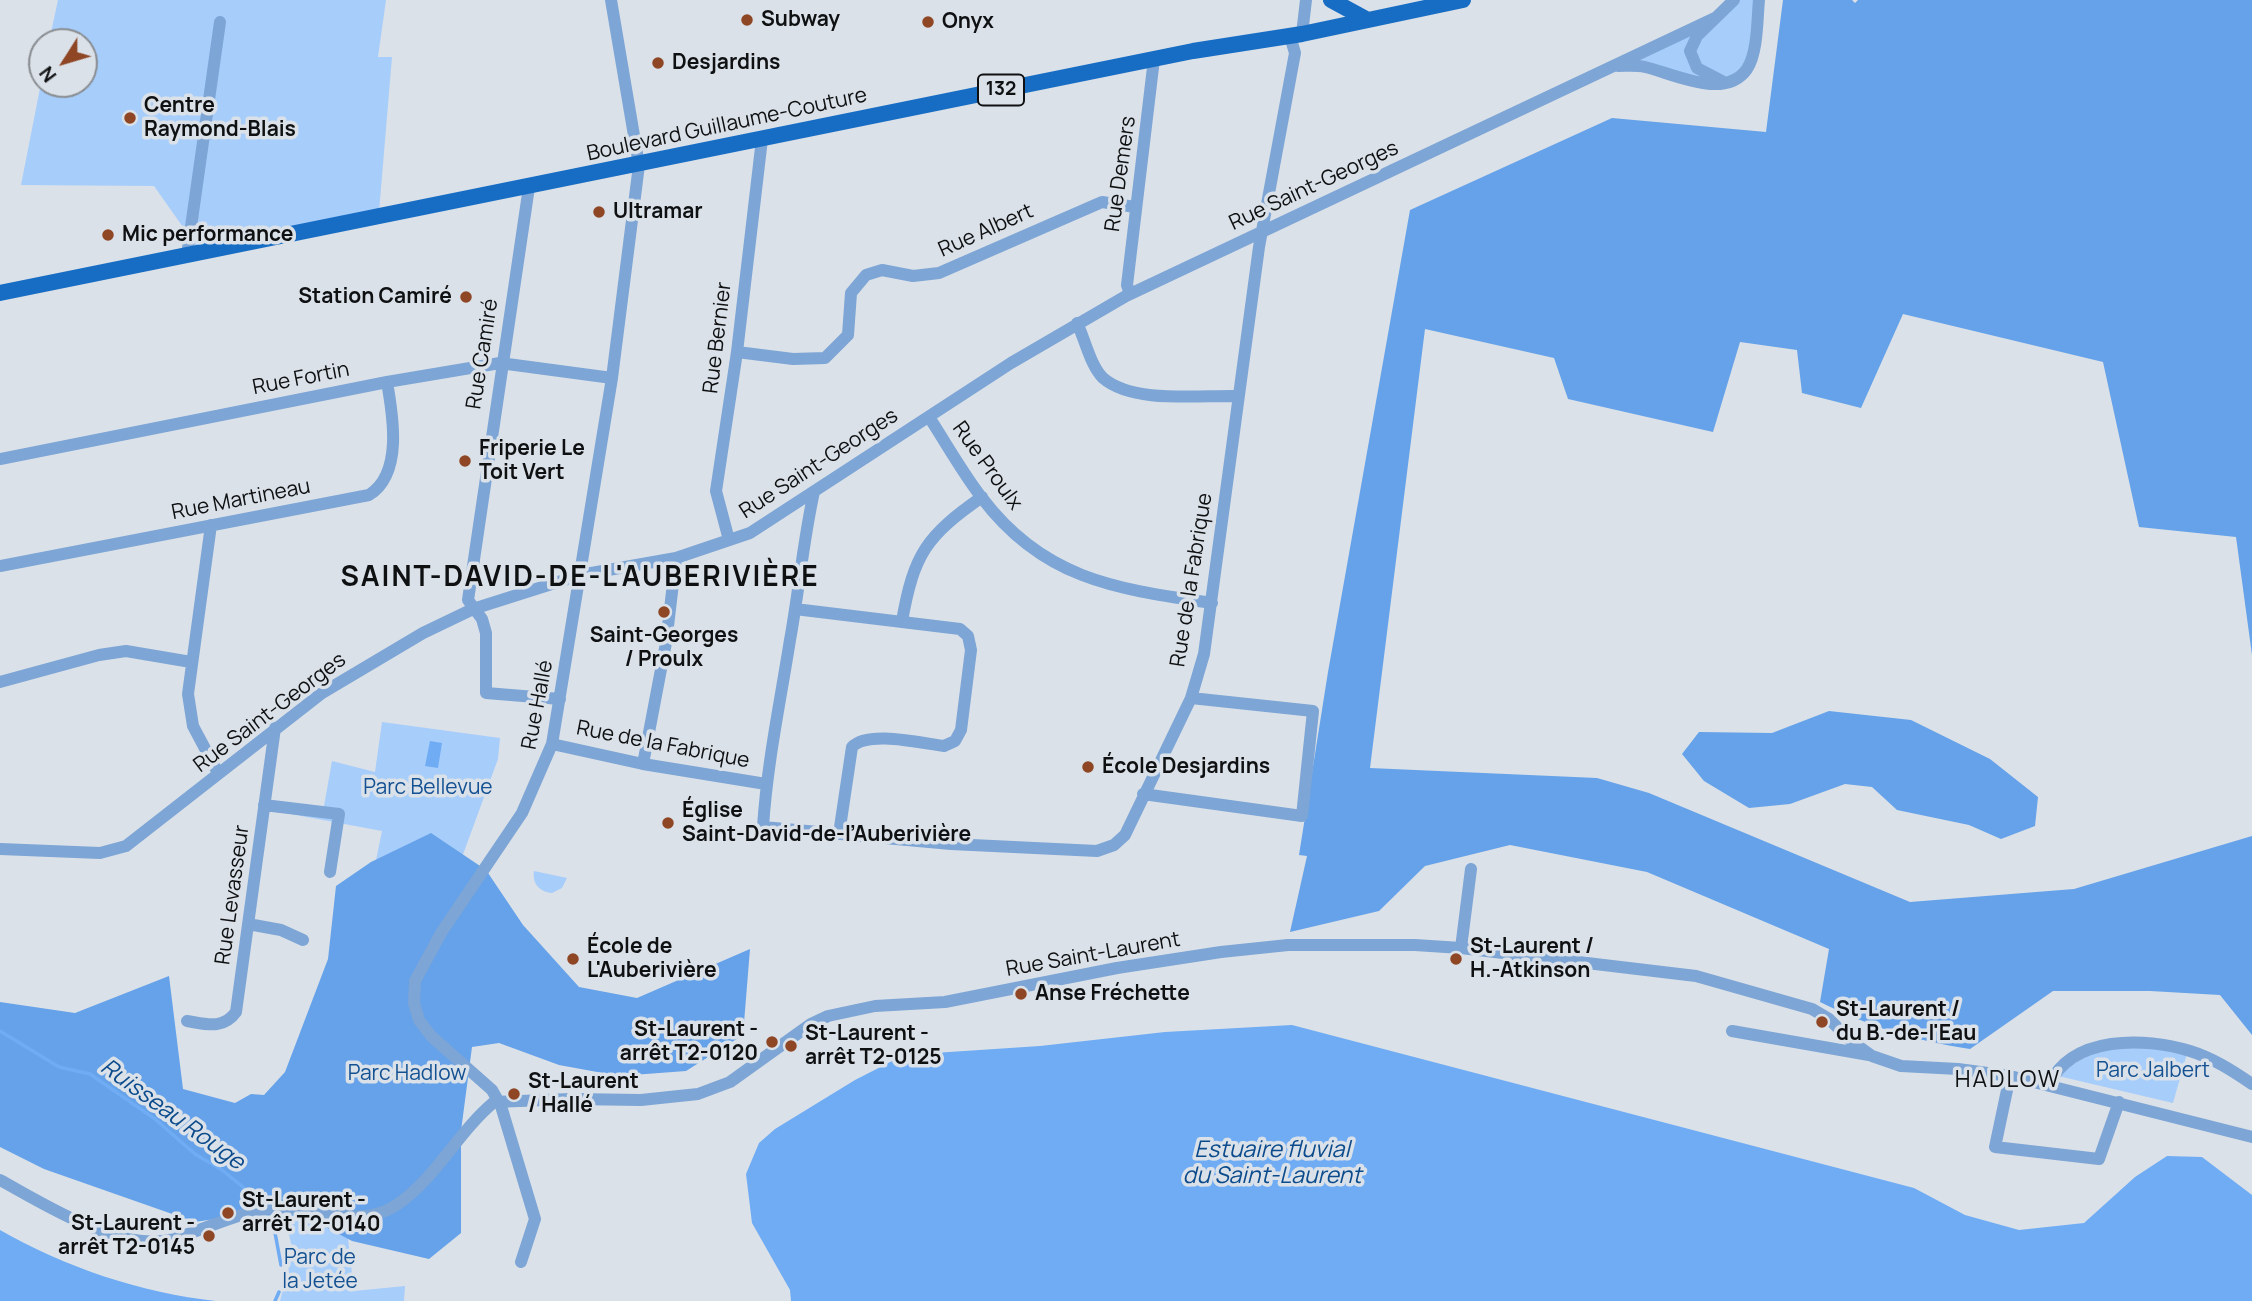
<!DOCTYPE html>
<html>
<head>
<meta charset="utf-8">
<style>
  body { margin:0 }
  #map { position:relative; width:2252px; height:1301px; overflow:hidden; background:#dbe1e8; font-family:Manrope,sans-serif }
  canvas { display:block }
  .north { position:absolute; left:28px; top:28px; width:70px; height:70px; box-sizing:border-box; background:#dbe1e8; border:2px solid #898d92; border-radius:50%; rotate:233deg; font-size:19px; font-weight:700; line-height:28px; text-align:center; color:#0e1012 }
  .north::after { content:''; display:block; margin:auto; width:24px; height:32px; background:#8e4625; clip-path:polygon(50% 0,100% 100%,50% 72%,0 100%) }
</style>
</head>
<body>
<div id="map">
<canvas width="2252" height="1301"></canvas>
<div class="north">N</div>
</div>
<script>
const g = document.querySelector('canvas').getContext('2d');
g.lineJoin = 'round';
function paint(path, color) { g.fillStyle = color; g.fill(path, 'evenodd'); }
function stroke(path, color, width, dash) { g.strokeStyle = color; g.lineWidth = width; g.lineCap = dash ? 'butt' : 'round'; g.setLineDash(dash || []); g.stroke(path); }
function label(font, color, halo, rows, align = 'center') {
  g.font = font + ' Manrope,sans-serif'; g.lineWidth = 7; g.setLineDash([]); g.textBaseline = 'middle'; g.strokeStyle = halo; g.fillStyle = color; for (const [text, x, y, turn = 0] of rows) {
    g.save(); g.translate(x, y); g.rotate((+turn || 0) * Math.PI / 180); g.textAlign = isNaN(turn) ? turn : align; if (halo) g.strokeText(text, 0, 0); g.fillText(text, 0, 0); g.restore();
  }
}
const green = new Path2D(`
  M58,0H386L378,57H392L379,212L197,247L154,186L21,185L42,78V84H84V42H49Z
  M1734,0H1759L1751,60L1725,83L1614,66L1697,29Z
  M382,722L500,738L498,759L443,909L370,890L382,831L264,809L324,806L332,761L375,772Z
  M534,871L567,878L562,888L552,893C540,892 532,884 534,871Z
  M2109,1044L2188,1050L2173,1103L2054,1075Z
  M283,1209L346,1221L354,1291L405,1286L404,1301H280L293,1252Z`);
const forest = new Path2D(`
  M1783,0H1852L1855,3L1858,0H2252V655L2236,537L2139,527L2103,362L1903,314L1861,408L1802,393L1797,350L1740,342L1713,432L1568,399L1554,358L1425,329L1370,768L1597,778L1649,793L1910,902L2074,889L2252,836V1035L2220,995L2150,991H2053L1970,1049C1912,1040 1873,1028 1820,1002L1829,949L1647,872L1510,845L1425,866L1379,911L1290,932L1307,856L1299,855L1328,672L1410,210L1612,118L1766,132Z
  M1829,711L1911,720L1990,759L2038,797L2035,826L2001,839L1969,825L1897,810L1872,787L1845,784L1790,804L1749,808L1704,781L1682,754L1699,732L1772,733Z
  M431,833L486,870L523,925L579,987L637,998L750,949L743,1035L686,1071L619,1076L559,1065L499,1043L472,1047L461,1131V1233L429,1259L352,1241L309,1218L247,1214L195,1222L44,1169L0,1147V1002L75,1013L169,976L183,1089L235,1103L251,1094L264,1095L285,1072L328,959L336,886L371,862Z`);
const water = new Path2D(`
  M430,741L442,743L438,768L425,766Z
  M1292,1025L1914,1188L1965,1215L2019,1230L2084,1223L2135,1177L2167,1156L2202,1157L2252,1195V1301H791L790,1290L752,1223L746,1174L759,1143L775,1129L855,1080L904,1055L1040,1046L1165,1032Z
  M0,1230C64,1267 142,1293 216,1301H0Z`);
const stream = new Path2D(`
  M0,1031L59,1067L90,1074L155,1119L195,1154L222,1170L254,1196L263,1208
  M267,1214L273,1222L281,1265
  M275,1301L279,1292`);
const minor = new Path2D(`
  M1302,34L1306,0
  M1618,66C1627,66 1636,65 1645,67C1672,73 1725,101 1747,69C1758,52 1757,20 1759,0
  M1722,81L1697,68L1690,51L1697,36L1734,0
  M529,187L468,600L482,619L486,633V693L560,699
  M187,255L220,22
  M1130,294L1127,285L1154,59
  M1077,323C1085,339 1090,365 1103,378C1133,404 1200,395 1238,396
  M737,352L793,359L825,358L848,335L851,293L866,275L882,270L913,276L939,273L1102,202L1135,207
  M929,417C946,443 962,472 982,498C1044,580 1117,589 1212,603
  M0,459L387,382L500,363L612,378
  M814,492C803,541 799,591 790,640C780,703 767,764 763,827L951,844L1097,851L1114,845L1125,835L1191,698L1204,654L1259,247L1295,53L1290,36
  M211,525L188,694L193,726L218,773
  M729,540L716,491L737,352L762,139
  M0,566L369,495C403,474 393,416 387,382
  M795,609L960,629L968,636L971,650L961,730L955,741L944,746C920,743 868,730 852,747L839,834
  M902,621C914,554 926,536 982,497
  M0,682L99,655L126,651L191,662
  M552,744L643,764L766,784
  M643,764L666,643L676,558
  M1143,794L1302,816L1313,711L1191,698
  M264,805L339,814L330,872
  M0,849L100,853L126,846L322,693L423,633L473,609L580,575L676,558L750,533L1011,363L1126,296L1715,18
  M248,924L281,930L303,940
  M1461,948L1471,869
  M187,1021C206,1024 223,1030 236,1012L275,728
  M1732,1031L1869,1055
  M2010,1076L1995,1147L2099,1159L2119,1102
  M2049,1085C2072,1035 2145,1037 2190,1051C2213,1058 2233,1071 2252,1084
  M0,1180C46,1205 120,1253 173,1239C207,1229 244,1209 280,1208C319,1207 358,1229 395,1206C435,1180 457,1133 494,1102L571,1099L641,1100L698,1094L730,1082L811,1024L828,1016L875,1006L945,1002L1117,968L1221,952L1288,945H1415L1461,948L1696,976L1812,1009L1829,1019L1850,1040L1872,1056L1901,1066L1958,1069L2010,1076L2252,1137
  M521,1262L535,1219L501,1106L492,1090L431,1036L419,1020L414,1003L415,981L441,933L522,813L552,744L612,378L639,165L611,0`);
const major = new Path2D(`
  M1331,0L1366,19
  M0,293L1193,51L1302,34L1463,0`);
const markers = [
  [747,20,7,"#8e4625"],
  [928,22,7,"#8e4625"],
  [658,63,7,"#8e4625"],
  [130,118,7,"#8e4625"],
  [599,212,7,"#8e4625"],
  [108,235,7,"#8e4625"],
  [466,297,7,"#8e4625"],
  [465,461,7,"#8e4625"],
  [664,612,7,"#8e4625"],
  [1088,767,7,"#8e4625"],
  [668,823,7,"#8e4625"],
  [573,959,7,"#8e4625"],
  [1456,959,7,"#8e4625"],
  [1021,994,7,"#8e4625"],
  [1822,1022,7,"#8e4625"],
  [772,1042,7,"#8e4625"],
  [791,1046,7,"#8e4625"],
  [514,1094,7,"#8e4625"],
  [228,1213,7,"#8e4625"],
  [209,1236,7,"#8e4625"]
];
const shields = [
  [1001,90,46]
];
const shieldNames = [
  ["132",1001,90]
];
const poiNames = [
  ["Subway",761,20],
  ["Onyx",942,22],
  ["Desjardins",672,63],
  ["Centre",144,106],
  ["Raymond-Blais",144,130],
  ["Ultramar",613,212],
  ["Mic performance",122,235],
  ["Station Camiré",452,297,"right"],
  ["Friperie Le",479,449],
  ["Toit Vert",479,473],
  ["Saint-Georges",664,636,"center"],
  ["/ Proulx",664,660,"center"],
  ["École Desjardins",1102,767],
  ["Église",682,811],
  ["Saint-David-de-l’Auberivière",682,835],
  ["École de",587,947],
  ["L'Auberivière",587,971],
  ["St-Laurent /",1470,947],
  ["H.-Atkinson",1470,971],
  ["Anse Fréchette",1035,994],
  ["St-Laurent /",1836,1010],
  ["du B.-de-l'Eau",1836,1034],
  ["St-Laurent -",758,1030,"right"],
  ["arrêt T2-0120",758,1054,"right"],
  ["St-Laurent -",805,1034],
  ["arrêt T2-0125",805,1058],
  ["St-Laurent",528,1082],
  ["/ Hallé",528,1106],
  ["St-Laurent -",242,1201],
  ["arrêt T2-0140",242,1225],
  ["St-Laurent -",195,1224,"right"],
  ["arrêt T2-0145",195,1248,"right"]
];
const streetNames = [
  ["Boulevard Guillaume-Couture",727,125,-12],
  ["Rue Demers",1121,174,-82],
  ["Rue Saint-Georges",1314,186,-25],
  ["Rue Albert",986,231,-24],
  ["Rue Bernier",718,338,-83],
  ["Rue Camiré",483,354,-81],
  ["Rue Fortin",301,379,-11],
  ["Rue Saint-Georges",819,464,-33],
  ["Rue Proulx",987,466,54],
  ["Rue Martineau",241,500,-11],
  ["Rue de la Fabrique",1192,580,-81],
  ["Rue Hallé",538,705,-79],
  ["Rue Saint-Georges",270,713,-37],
  ["Rue de la Fabrique",663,745,11],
  ["Rue Levasseur",233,895,-82],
  ["Rue Saint-Laurent",1093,955,-10]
];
const parkNames = [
  ["Parc Bellevue",428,788],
  ["Parc Jalbert",2153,1071],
  ["Parc Hadlow",407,1074],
  ["Parc de",320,1258],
  ["la Jetée",320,1282]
];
const neighbourhoodNames = [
  ["HADLOW",2008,1081]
];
const waterNames = [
  ["Ruisseau Rouge",172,1115,36],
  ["Estuaire fluvial",1272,1151],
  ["du Saint-Laurent",1272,1177]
];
const districtNames = [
  ["SAINT-DAVID-DE-L'AUBERIVIÈRE",580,578]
];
paint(green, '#a7cdfb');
paint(forest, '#65a2e9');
paint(water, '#6facf4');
stroke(stream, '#6facf4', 3.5);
stroke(minor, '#7da5d5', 12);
stroke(major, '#176dc4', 16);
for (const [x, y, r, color] of markers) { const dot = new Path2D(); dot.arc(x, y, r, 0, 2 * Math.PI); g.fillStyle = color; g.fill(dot); stroke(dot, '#dbe1e8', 2.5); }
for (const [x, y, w] of shields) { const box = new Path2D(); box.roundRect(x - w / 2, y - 15.5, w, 31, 5); g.fillStyle = '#dbe1e8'; g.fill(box); stroke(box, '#0e1012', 2); }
label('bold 19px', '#0e1012', null, shieldNames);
label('bold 21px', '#0e1012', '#dbe1e8', poiNames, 'left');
label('21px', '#0e1012', '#dbe1e8', streetNames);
label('21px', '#135192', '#dbe1e8', parkNames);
g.letterSpacing = '2px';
label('23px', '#0e1012', '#dbe1e8', neighbourhoodNames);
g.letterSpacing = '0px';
label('italic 23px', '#0b4b8c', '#dbe1e8', waterNames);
g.letterSpacing = '2px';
label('bold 28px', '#0e1012', '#dbe1e8', districtNames);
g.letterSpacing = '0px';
</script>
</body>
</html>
